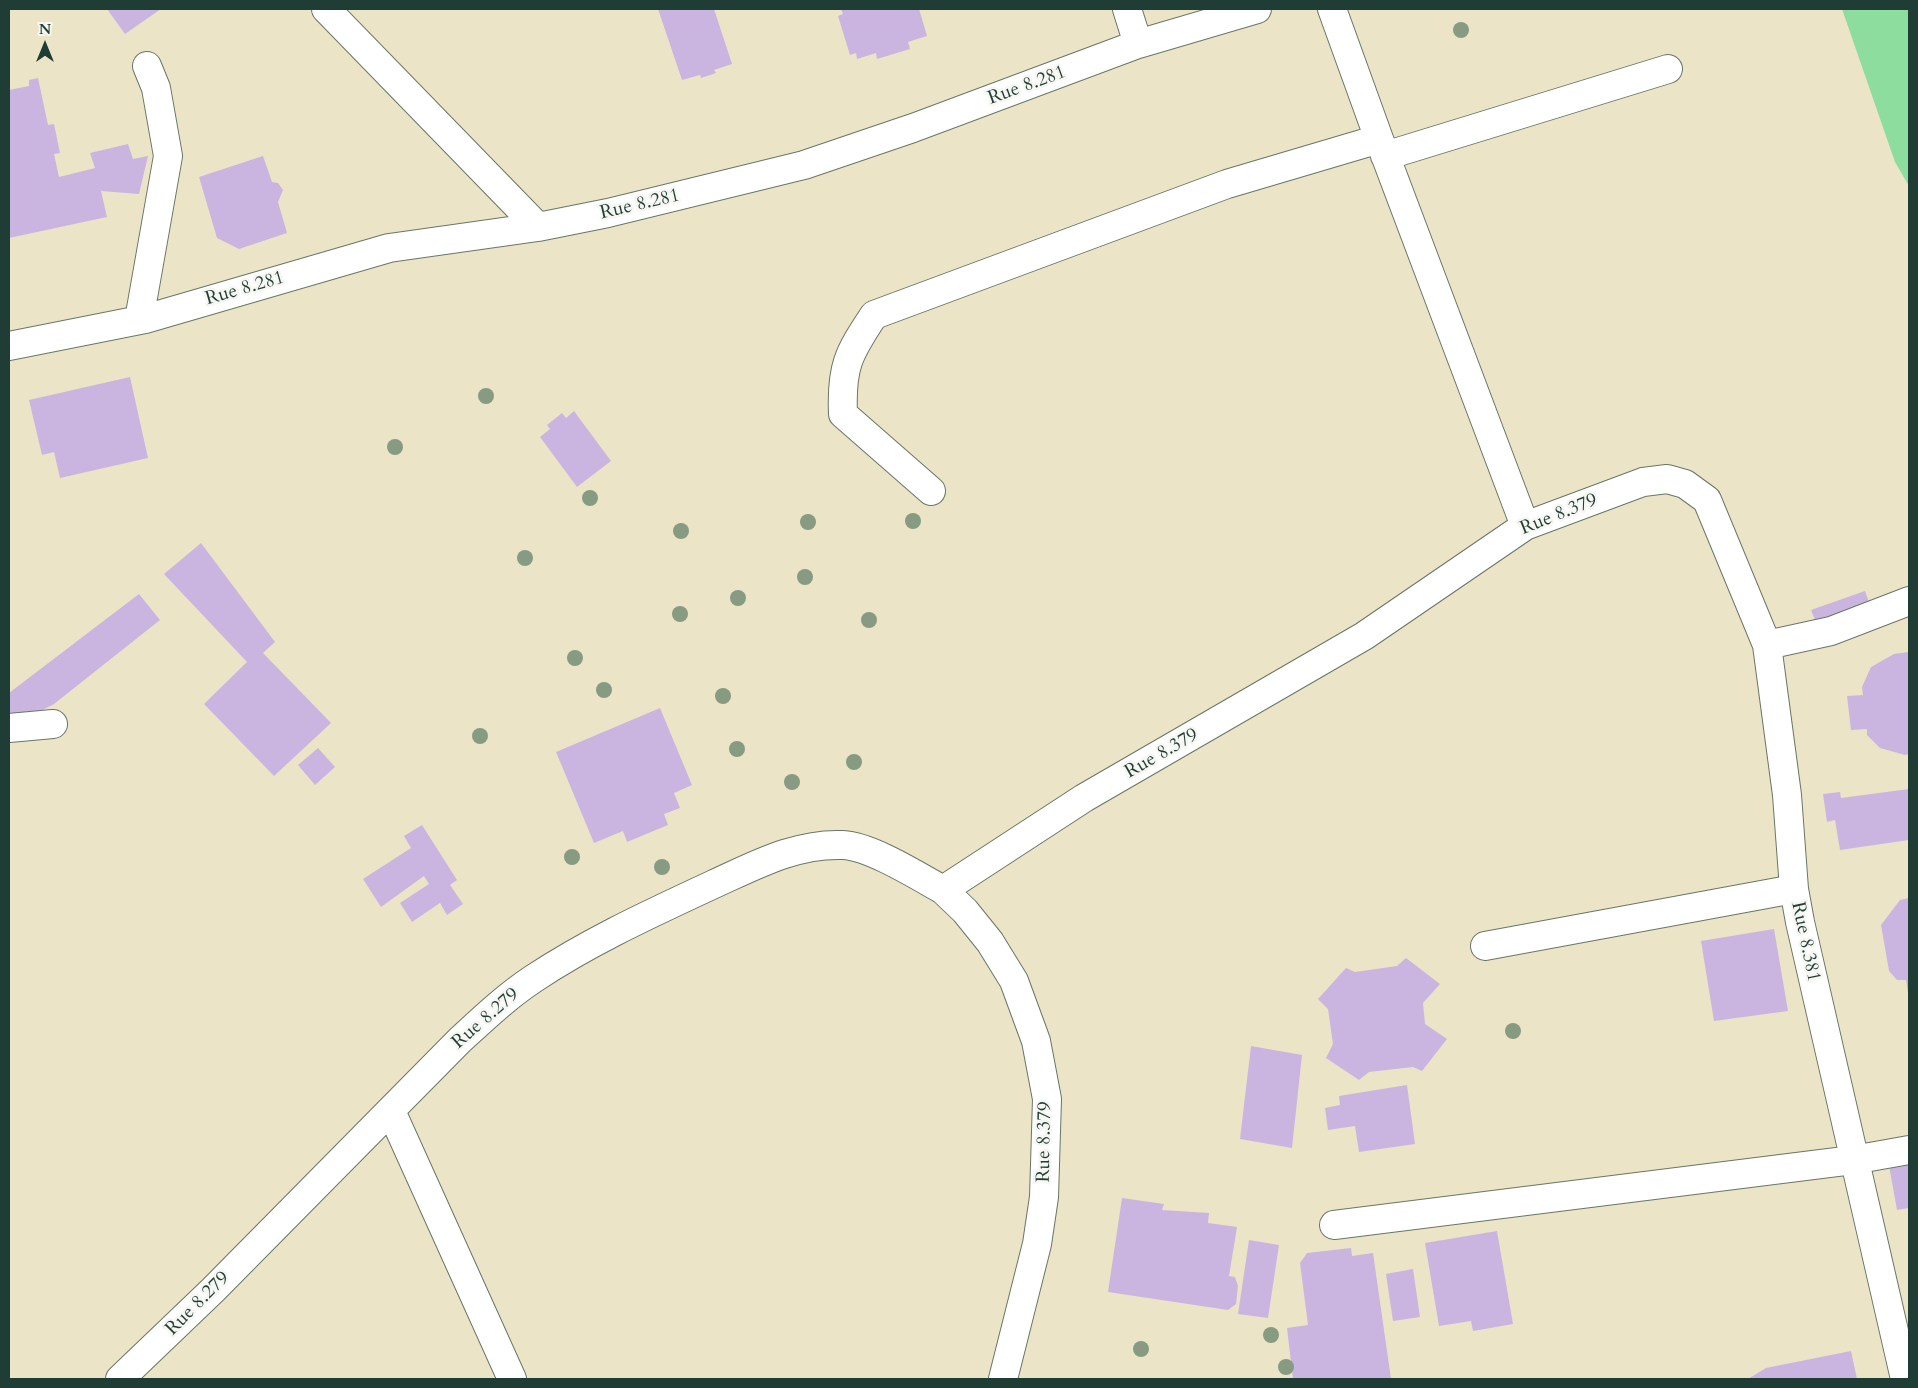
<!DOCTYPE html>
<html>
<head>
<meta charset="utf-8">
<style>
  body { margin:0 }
  #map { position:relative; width:1918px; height:1388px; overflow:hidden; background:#ece4c7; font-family:Cardo,serif }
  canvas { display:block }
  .frame { position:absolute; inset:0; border:10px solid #1f3d34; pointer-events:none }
  .north { position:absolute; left:20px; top:20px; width:50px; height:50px; -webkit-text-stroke:4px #f6f6f2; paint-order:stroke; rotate:0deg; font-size:14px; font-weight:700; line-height:20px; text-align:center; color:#1f3d34 }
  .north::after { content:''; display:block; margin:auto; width:18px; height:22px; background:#1f3d34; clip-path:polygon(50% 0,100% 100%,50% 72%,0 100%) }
</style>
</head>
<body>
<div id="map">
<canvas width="1918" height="1388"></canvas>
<div class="frame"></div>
<div class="north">N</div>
</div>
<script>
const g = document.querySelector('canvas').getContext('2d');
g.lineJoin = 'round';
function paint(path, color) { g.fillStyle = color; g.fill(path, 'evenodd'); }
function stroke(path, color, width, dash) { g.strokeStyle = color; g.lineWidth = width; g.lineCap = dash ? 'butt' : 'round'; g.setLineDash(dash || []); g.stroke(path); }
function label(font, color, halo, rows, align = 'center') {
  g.font = font + ' Cardo,serif'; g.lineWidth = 5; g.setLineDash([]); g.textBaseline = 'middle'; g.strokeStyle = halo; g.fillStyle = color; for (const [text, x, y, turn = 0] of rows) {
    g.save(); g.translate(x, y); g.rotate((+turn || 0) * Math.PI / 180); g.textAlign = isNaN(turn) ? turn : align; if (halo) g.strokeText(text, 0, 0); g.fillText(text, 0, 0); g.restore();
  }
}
const green = new Path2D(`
  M1842,9H1909V186L1895,162Z`);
const building = new Path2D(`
  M107,9H161L125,34Z
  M658,9H714L732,64L714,70L716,73L701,78L700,75L682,80Z
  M841,9H919L927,36L908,42L910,49L877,59L876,53L857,59L856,53L850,55L838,16L843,14Z
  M38,78L48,125L54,124L60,153L54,154L59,177L95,168L90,153L128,144L133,159L148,156L139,194L101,191L107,217L9,238V90L29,86V80Z
  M263,156L272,182L278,183L283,190L278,202L287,233L239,249L217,238L199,177Z
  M130,377L148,458L60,478L54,452L42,455L29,400Z
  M574,411L611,461L577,487L540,437L550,429L547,425L562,413L566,418Z
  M201,543L275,642L263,653L331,723L274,776L204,704L247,662L164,574Z
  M1865,591L1873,613L1820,632L1811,610Z
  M139,594L160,620L54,704L16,724L9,710V693Z
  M1909,652V754L1905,755L1880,748L1867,735V729L1851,730L1847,696L1863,695L1862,687L1871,667L1894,654Z
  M660,708L692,785L674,793L680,808L664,814L668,825L627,842L623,831L594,843L556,752Z
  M318,748L335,767L315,785L298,765Z
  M1909,789V840L1840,850L1835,820L1827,822L1823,794L1840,792L1841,798Z
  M422,825L457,880L450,885L463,904L447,915L440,903L412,922L400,903L429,884L424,876L381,907L363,879L411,848L404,836Z
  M1909,898V993H1908L1906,980H1897L1889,971L1881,925L1900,900Z
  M1774,929L1788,1011L1714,1021L1701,941Z
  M1406,958L1440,984L1423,1003L1425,1024L1447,1039L1422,1071L1413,1067L1369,1072L1359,1080L1326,1058L1333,1044L1328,1009L1318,999L1346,968L1355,972L1397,966Z
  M1251,1046L1302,1055L1292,1148L1240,1139Z
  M1407,1085L1415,1144L1359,1152L1355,1126L1328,1130L1325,1108L1340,1105L1339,1096Z
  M1909,1156V1208L1897,1210L1888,1160Z
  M1122,1198L1164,1204L1162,1210L1209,1213L1208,1223L1237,1227L1229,1276L1235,1277L1238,1286L1236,1304L1228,1310L1108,1292Z
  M1497,1231L1513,1324L1473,1331L1471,1321L1439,1326L1425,1243Z
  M1249,1240L1279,1245L1268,1318L1238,1314Z
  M1351,1248L1352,1256L1373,1253L1391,1379H1293L1287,1328L1308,1325L1300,1263L1307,1253Z
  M1413,1269L1420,1317L1393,1321L1386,1274Z
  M1851,1351L1857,1379H1748L1766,1368Z`);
const minor = new Path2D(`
  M326,9L538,227
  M1127,9L1138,44
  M1332,9L1379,139L1525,526
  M1385,156L1668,69
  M139,320L168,156L156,88L147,66
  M9,346L145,319L389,248L538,227L608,213L804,165L913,128L1138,44L1257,9
  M931,491L843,414C841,367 848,354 874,315L1227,184L1379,139
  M9,728L53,724
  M1485,946L1794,889
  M391,1111L512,1379
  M1334,1225L1853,1160L1909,1150
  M120,1379L213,1290L460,1040C484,1018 506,997 533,979C590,941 652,913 714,884C756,865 796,843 843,845C870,846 918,876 943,890
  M1003,1379L1037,1244L1044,1197L1047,1099L1036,1041L1014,981L990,942L965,911L943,890L1084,798L1364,636L1525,526L1643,482L1667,479L1685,484L1707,500L1767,645
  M1905,1379L1800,922L1794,889L1787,795L1767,645L1831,631L1909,601`);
const trees = [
  [1461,30],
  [486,396],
  [395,447],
  [590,498],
  [913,521],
  [808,522],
  [681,531],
  [525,558],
  [805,577],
  [738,598],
  [680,614],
  [869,620],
  [575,658],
  [604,690],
  [723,696],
  [480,736],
  [737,749],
  [854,762],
  [792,782],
  [572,857],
  [662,867],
  [1513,1031],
  [1271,1335],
  [1141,1349],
  [1286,1367]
];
const streetNames = [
  ["Rue 8.281",1027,86,-20],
  ["Rue 8.281",640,205,-13],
  ["Rue 8.281",245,289,-16],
  ["Rue 8.379",1559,515,-22],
  ["Rue 8.379",1162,754,-30],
  ["Rue 8.381",1805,942,78],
  ["Rue 8.279",486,1019,-41],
  ["Rue 8.379",1045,1142,-89],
  ["Rue 8.279",198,1304,-45]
];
paint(green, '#8cdd9e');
paint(building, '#cab5e0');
stroke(minor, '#677767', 30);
stroke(minor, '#fff', 28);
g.fillStyle = '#879a82';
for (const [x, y] of trees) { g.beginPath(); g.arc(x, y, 8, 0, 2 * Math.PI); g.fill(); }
label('19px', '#1f3d34', '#f6f6f2', streetNames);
</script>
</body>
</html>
